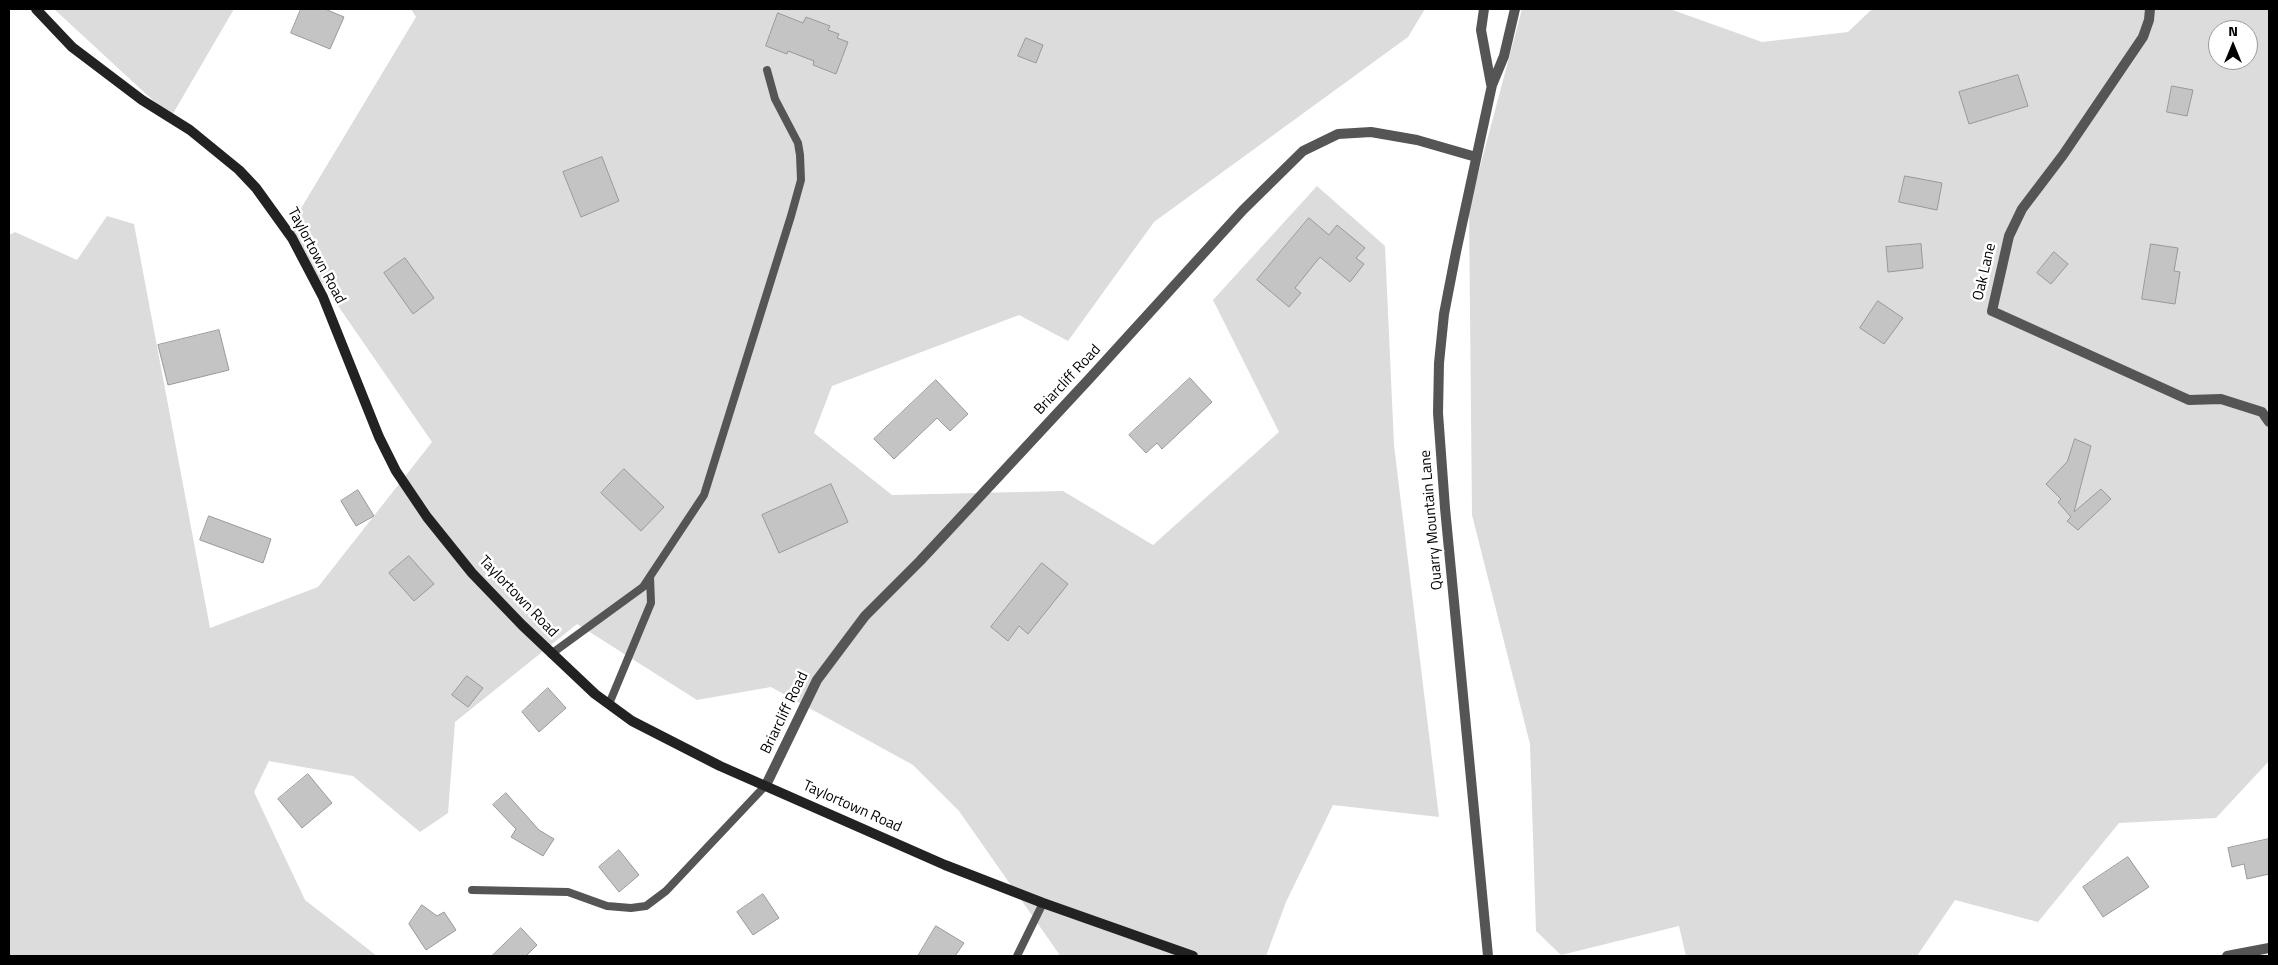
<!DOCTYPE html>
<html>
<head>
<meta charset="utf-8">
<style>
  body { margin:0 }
  #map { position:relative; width:2278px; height:965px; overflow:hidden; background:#fff; font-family:"Titillium Web",sans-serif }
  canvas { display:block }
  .frame { position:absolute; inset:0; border:10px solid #000; pointer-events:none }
  .north { position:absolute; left:2208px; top:20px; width:50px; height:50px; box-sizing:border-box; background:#fff; border:1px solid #999; border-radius:50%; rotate:0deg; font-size:14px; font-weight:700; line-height:20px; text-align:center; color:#000 }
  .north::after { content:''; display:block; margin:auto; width:18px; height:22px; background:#000; clip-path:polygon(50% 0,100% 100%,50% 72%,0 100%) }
</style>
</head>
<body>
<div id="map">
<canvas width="2278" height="965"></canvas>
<div class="frame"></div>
<div class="north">N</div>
</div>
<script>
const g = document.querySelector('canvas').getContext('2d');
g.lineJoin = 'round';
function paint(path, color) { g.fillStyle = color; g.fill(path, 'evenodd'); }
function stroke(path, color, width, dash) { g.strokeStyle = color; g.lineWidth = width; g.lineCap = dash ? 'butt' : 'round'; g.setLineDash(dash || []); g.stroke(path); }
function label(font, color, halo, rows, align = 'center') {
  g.font = font + ' "Titillium Web",sans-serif'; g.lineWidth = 5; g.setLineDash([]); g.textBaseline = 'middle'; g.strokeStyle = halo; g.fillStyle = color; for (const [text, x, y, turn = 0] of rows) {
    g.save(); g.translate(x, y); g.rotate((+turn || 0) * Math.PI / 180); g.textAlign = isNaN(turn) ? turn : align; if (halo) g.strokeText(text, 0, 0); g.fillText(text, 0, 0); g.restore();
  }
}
const green = new Path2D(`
  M54,9H234L171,117Z
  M411,9H1425L1408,37L1154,222L1068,341L1019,315L832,386L814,433L892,495L1063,491L1153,545L1279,432L1213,300L1317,186L1385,246L1394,445L1439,817L1333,805L1286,902L1266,956H1058L1059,954L959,811L913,765L771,687L697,700L577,624L455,722L448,813L420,832L353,776L269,761L254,792L305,900L377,956H9V235L15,232L77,260L107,216L134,224L210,628L318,587L432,442L314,271L288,230L416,17Z
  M1522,9H1670L1762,42L1848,32L1872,9H2269V761L2216,818L2119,823L2038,922L1955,900L1917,956H1686L1679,926L1561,955L1536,931L1530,744L1472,515L1469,208ZM2218,30H2248V60H2218Z`);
const building = new Path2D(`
  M301,9H325L344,17L330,49L291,33Z
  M778,13L803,23L806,17L830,26L828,30L839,34L837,38L848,42L836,74L813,65L814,61L788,51L787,54L766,46Z
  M1026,38L1043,45L1036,63L1018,56Z
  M2018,75L2028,106L1969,124L1959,92Z
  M2172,86L2193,90L2187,116L2167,112Z
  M602,157L619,201L581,217L563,172Z
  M1905,176L1942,183L1937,210L1899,202Z
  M1309,218L1329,235L1337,225L1365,248L1356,258L1364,264L1350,282L1320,257L1295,288L1301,293L1289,307L1257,280Z
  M1921,244L1923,268L1888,272L1886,247Z
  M2151,244L2178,248L2174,271L2180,272L2175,304L2142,299Z
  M2054,252L2068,264L2051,284L2037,273Z
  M405,258L434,298L413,314L384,273Z
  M1878,301L1903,318L1884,344L1860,328Z
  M219,330L229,370L168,385L158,345Z
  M1190,378L1212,402L1162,449L1157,443L1146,453L1129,435Z
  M936,380L968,414L950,431L937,418L894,459L874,439Z
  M2075,439L2091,446L2074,512L2101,489L2111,499L2078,530L2067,521L2071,517L2058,502L2061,499L2046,484L2067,462Z
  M624,469L664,507L641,531L601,493Z
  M831,484L848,522L779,553L762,515Z
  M358,490L374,516L356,526L341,501Z
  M209,516L271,539L263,563L200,540Z
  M409,556L434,584L414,601L389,573Z
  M1042,563L1068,584L1028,634L1019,626L1008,641L991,627Z
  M467,676L483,688L468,707L452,695Z
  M548,688L566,708L539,732L522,712Z
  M308,774L332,803L302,828L278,799Z
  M506,793L539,830L554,839L543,856L511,837L516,829L493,805Z
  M2269,839V874L2247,879L2244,864L2232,867L2228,848Z
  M619,850L639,875L619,892L599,867Z
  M2128,857L2149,887L2103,917L2083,887Z
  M763,894L779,918L753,935L737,912Z
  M422,905L437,916L444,912L456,930L426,950L409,924Z
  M936,926L964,943L955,956H918Z
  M521,928L537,945L526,956H492Z`);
const lane = new Path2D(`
  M551,654L643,587L704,495L791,216L801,180L800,155L798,143L775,99L767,70
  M609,704L651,603L650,577
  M472,890L568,892L607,906L631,908L646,906L666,891L766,785
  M1017,956L1043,903`);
const street = new Path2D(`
  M1484,9L1481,30L1491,84
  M2150,9L2149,20L2143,37L2063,155L2022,209L2009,236L1992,311L2189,400L2221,399L2262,412L2269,422
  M766,785L817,680L865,616L920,561L1090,378L1243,210L1303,151L1338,134L1371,132L1417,140L1476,157
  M1488,956L1445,508L1438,413L1439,363L1444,314L1456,252L1492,85L1504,56L1515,9
  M2227,956L2269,948`);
const secondary = new Path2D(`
  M36,9L72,47L142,100L190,130L239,170L256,188L292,238L323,297L379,437L396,471L427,517L472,573L522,625L595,694L632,721L720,766L945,865L1043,903L1193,956`);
const streetNames = [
  ["Taylortown Road",316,256,62],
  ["Oak Lane",1985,272,-77],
  ["Briarcliff Road",1068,380,-47],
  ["Quarry Mountain Lane",1432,520,-95],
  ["Taylortown Road",518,597,46],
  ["Briarcliff Road",785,713,-64],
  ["Taylortown Road",852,807,24]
];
paint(green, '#dcdcdc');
paint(building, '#c4c4c4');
stroke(building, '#999', 1);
stroke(lane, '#555', 8);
stroke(street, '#555', 10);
stroke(secondary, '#222', 10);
label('15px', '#000', '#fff', streetNames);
</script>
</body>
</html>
